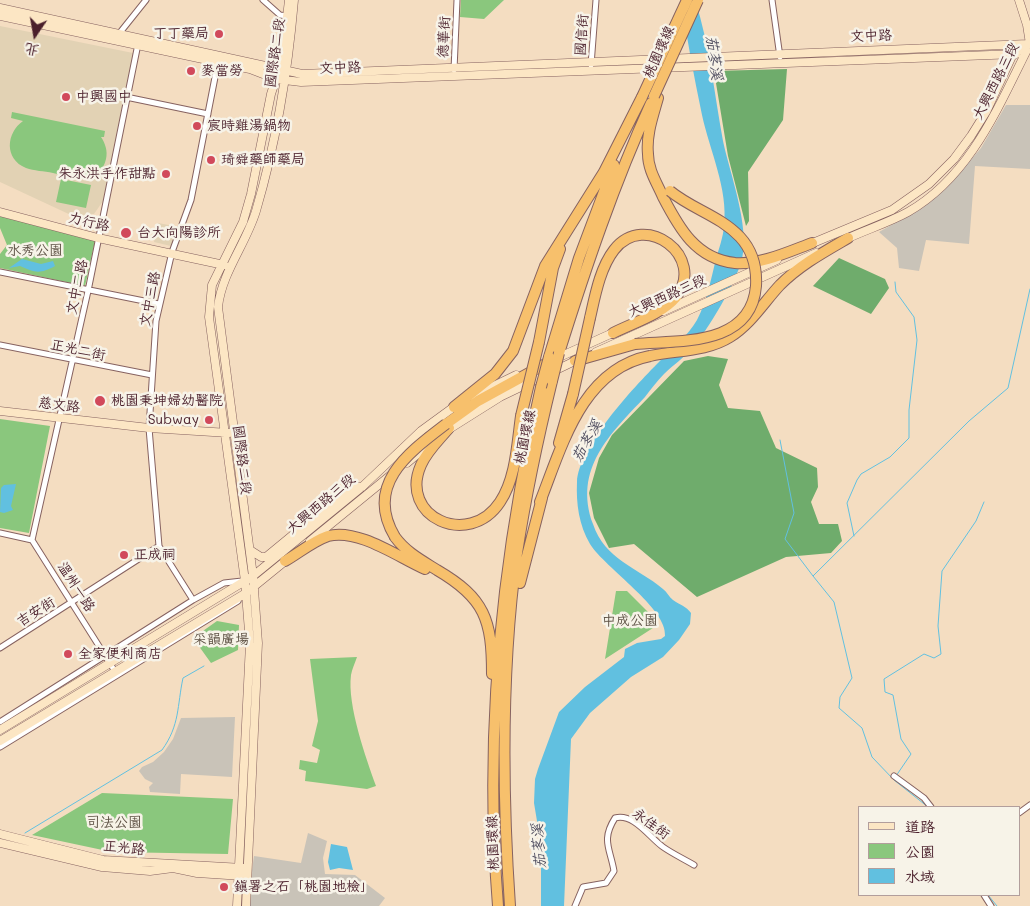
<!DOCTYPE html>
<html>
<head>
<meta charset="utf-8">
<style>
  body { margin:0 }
  #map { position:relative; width:1030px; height:906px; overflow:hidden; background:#f4ddc1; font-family:Mali,"LXGW WenKai TC",sans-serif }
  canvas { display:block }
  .legend { position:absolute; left:858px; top:806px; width:162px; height:90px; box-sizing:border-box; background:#f7f3e8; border:1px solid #b29e9c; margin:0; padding:6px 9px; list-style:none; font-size:15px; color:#4a1f2b }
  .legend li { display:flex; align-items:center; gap:10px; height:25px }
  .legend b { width:25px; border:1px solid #b29e9c }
  .north { position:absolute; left:10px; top:10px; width:50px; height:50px; -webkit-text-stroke:4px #f7f3e8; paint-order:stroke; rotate:192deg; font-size:14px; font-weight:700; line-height:20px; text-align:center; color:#4a1f2b }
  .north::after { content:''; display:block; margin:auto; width:18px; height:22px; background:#4a1f2b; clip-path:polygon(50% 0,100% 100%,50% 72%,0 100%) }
</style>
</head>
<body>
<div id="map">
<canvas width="1030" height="906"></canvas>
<ul class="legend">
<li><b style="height:6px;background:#fce6c4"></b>道路</li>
<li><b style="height:14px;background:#8ac77d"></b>公園</li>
<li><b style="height:14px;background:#61c0e0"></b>水域</li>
</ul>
<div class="north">北</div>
</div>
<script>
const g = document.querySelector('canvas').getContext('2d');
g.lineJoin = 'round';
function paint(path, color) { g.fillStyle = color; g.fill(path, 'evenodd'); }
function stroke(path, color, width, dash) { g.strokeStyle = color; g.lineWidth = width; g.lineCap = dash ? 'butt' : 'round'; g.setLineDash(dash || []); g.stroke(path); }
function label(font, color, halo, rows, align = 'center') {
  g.font = font + ' Mali,"LXGW WenKai TC",sans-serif'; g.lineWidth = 5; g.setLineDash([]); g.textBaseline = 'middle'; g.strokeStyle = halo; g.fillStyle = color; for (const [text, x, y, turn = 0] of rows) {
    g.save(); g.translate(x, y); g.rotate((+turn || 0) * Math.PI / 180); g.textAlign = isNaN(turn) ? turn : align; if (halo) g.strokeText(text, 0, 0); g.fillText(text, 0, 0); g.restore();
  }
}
const built = new Path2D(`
  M0,26L133,53L103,201L94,214L73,216L0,182Z
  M158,223L179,227L171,246L154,242Z`);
const industrial = new Path2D(`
  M1006,105H1030V169L975,166L969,244L926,240L919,271L899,268L897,248L879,232L919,209L948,186L981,148Z
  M235,717L232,777L181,774L180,794L150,792L149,787L153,783L145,779L139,771L142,767L153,762L164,752L173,739L181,718Z
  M308,833L327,841L323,858L325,874L355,875L385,898L379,906H247L254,856L301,863Z`);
const green = new Path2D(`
  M461,0H504L484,19L460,17Z
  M12,112L105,131L104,137H101C105,143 108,151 106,159C100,185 71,177 53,173C44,171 34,171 26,168C4,159 6,133 23,121L11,118Z
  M61,179L91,185L86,208L56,202Z
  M0,216L95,241L85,286L0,268V254L7,245L0,228Z
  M0,419L50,426L29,533L0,528Z
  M616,591H627L658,622L656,626L605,659Z
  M217,621L239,625L238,650L211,663L193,638Z
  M357,657C355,663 352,669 351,675C347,705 366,758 376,786L367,789L305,781L306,771L299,769L300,760L317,763L320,750L312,746L318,721L310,659Z
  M102,793L233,799L228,854L112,852L32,835Z`);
const forest = new Path2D(`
  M787,69L783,120L748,172L749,221L746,226L728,156L714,71Z
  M839,258L885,279L889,288L871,314L813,286Z
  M708,356L728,359L719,385L728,408L760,411L776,448L817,468L818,487L811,502L819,524H838L842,541L831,553L786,557L697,597L634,544L609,548L594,518L589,493L599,458L612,435L684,361Z`);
const water = new Path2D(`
  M681,0H695C710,46 714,93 723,141C730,174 750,226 742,259C736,283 708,330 692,348C684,358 673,365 664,374C657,381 651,389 645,397C610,434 573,469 593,524C605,560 637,567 663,589C667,592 669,597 673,600C680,605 686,606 691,613L690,624L679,640L663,657L631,677L590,713L571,739L564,906H541V845L534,803L535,779L538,769L559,712L585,687L624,657L625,649L637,643L661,639L665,636C668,609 605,568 590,544C579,525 576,504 577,482C579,446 633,388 659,362C671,349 688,336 697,320C707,301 711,279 716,259C719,248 723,238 724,226C728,188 710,152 702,115C694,77 687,39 681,0Z
  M22,259L41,264L53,261L55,266C39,275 34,272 20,266L9,268Z
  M16,484L11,506L13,510L4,513L0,512L1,488L4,485Z
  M331,844L347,847L353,870L339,868L330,870L328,862Z`);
const stream = new Path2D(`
  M780,440L794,513L785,539L813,576
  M854,536L847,503L857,480L861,474L890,457L909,438V410L917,340L914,317L896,292L895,282
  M896,776L911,754L901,739L893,695L885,692L884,679L924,654L934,658L941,654L938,626L942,571L976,521L984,502
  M928,807L894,780L872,757L862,728L839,708L840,697L852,678L834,602L813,576L969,421L1008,388L1030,289
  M25,833L162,750C180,725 177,706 183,678L204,666
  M988,895L997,906`);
const street = new Path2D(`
  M263,0L280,15L287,16
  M772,0L780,57
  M118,35L146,0
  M591,65L596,0
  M454,70L457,0
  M126,97L208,114
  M0,272L159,304
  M0,345L152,375
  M0,533L32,540L116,673
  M32,540L88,291L138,44
  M193,600L159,546L149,428L156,321L172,252L191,200L218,62
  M0,648L159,546
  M0,722L193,600L224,583L242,581
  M0,747L238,601
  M894,776L924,798L931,807
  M1019,813L1030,805
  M984,895L991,906
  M575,906L583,887L606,883L614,871C610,848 601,840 615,818C634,813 649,837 663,847C673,854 684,859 694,865`);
const secondary = new Path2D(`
  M1019,0L1027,25L1030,44
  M0,8L302,74L1028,44
  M0,16L250,69L276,79L301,82L1016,54
  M0,212L98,238L224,265
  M844,240C865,230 888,223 908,212C971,176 999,105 1030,44
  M808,245L892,210L929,184L954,159L971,136L986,112L1013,54L1030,44
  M664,311L777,260
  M596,352L816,253
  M555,359L617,331
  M473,396L516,375
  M0,411L149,428L229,433
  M446,431L500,397L579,359
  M407,463L433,441
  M310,541L392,474
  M250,550L261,557H266L351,487H362
  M0,730L253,576L362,487L421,431L458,404
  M0,741L246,593L289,558
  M0,834L103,860L243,868
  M0,843L102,867L150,871L173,868L197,873L243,876
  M237,906L250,644L245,581L209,317L212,285L243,222L251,194L271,94L282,60L289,0
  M246,906L258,643L253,576L218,307C222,272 246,244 256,211C276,143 288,71 294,0`);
const highway = new Path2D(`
  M658,98C653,116 646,135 648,154C648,170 657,183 663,197C679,228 696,259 735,263C760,265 788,252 812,243
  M590,318C595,296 600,268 614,250C645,210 707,257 676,297C662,314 633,323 613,333
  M539,342L553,268L560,249
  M559,353C586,267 614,184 651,103
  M549,357L579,258L614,165
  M575,361L635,344
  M454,407L495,374L513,351L545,266L604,172L642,97
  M446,424L478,401L551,361
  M449,428C439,440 427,451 421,465C398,517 469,549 500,502C516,478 517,444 521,416
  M559,443L573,394
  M540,502C562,446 582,369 650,356C677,350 706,352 730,337C751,324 764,302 780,285C800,265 824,252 848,238
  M395,537C406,552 421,560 437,570C485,598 492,620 492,674
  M285,561C299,553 313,541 328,536C358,528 398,557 425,569
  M520,583L542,498
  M498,906C484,732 502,556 541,387
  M510,906C502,789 501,669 517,553C526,495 538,438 552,381`);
const highwayBridge = new Path2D(`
  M654,96L698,0
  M642,97L687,0
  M635,344C679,340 751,347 756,286C757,268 752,250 740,237C720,216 692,209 670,191
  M552,381L559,353
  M541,387L549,357
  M573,394L590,318
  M521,416L539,342
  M395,537C364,485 408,453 446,424`);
const markers = [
  [219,34,5,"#d1495b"],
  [191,71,5,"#d1495b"],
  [66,97,5,"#d1495b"],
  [197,126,5,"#d1495b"],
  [211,160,5,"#d1495b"],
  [166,174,5,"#d1495b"],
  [126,233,6,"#d1495b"],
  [100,401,6,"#d1495b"],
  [209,420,5,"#d1495b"],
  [124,555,5,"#d1495b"],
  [68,654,5,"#d1495b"],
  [224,887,5,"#d1495b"]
];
const poiNames = [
  ["丁丁藥局",209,34,"right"],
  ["麥當勞",201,71],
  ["中興國中",76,97],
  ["宸時雞湯鍋物",207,126],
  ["琦舜藥師藥局",221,160],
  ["朱永洪手作甜點",156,174,"right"],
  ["台大向陽診所",137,233],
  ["桃園秉坤婦幼醫院",111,401],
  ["Subway",199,420,"right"],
  ["正成祠",134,555],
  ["全家便利商店",78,654],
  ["鎮署之石「桃園地檢」",234,887]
];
const streetNames = [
  ["國信街",582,35,-86],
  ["文中路",871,36,-2],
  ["德華街",444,37,-87],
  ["桃園環線",659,52,-66],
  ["國際路二段",275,53,-82],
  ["文中路",340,68,-2],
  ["大興西路三段",996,81,-63],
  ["力行路",89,222,13],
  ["文中二路",77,287,-78],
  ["大興西路三段",667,296,-24],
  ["文中三路",150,299,-79],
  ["正光二街",78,350,12],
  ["慈文路",59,405,7],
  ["桃園環線",525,437,-78],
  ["國際路二段",242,460,83],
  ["大興西路三段",321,504,-40],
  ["溫州一路",76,587,57],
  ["吉安街",36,612,-32],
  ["永佳街",651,824,36],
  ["桃園環線",493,843,-92],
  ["正光路",124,848,6]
];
const parkNames = [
  ["水秀公園",35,251],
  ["中成公園",630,621],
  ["采韻廣場",221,640],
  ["司法公園",114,823]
];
const waterNames = [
  ["茄苳溪",714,58,82],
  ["茄苳溪",587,441,-60],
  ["茄苳溪",539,846,-94]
];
paint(built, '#e2d2b4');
paint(industrial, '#c9c3b8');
paint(green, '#8ac77d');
paint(forest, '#6fac6c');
paint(water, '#61c0e0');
stroke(stream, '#61c0e0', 1);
stroke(street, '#866260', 7);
stroke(secondary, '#866260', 9);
stroke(highway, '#866260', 12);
stroke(street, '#fff', 5);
stroke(secondary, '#fce6c4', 8);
stroke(highway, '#f7c06c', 10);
stroke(highwayBridge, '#866260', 12, []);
stroke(highwayBridge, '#f7c06c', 10);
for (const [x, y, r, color] of markers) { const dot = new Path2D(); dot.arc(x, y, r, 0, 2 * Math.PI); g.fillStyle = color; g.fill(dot); stroke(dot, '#f7f3e8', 2); }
label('14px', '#4a1f2b', '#f7f3e8', poiNames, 'left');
label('14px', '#4a1f2b', '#f7f3e8', streetNames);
label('14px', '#5d5144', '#f7f3e8', parkNames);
label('italic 15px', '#514f61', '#f7f3e8', waterNames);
</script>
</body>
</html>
